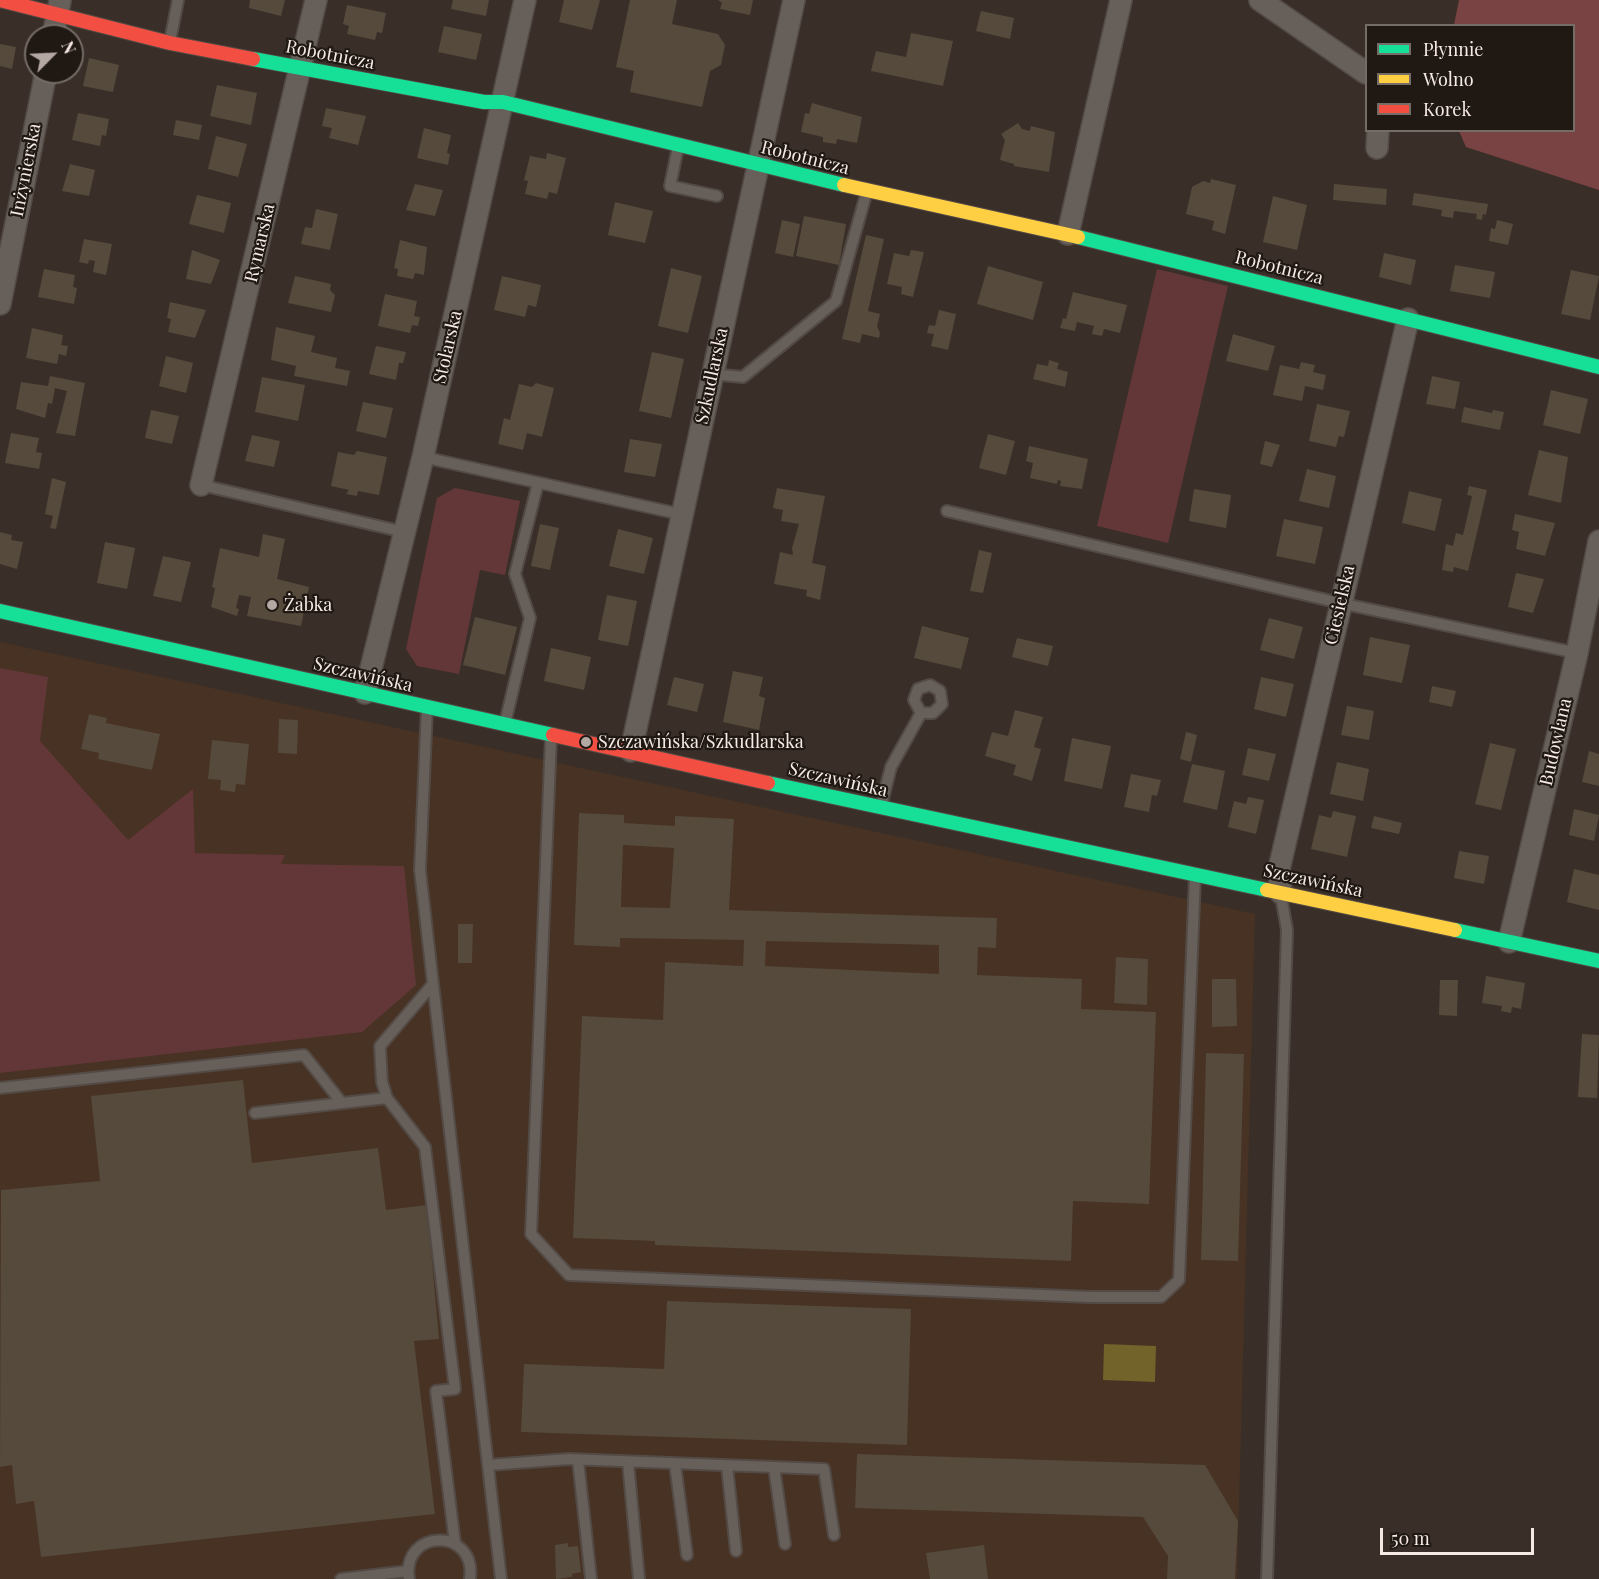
<!DOCTYPE html>
<html>
<head>
<meta charset="utf-8">
<style>
  body { margin:0 }
  #map { position:relative; width:1599px; height:1579px; overflow:hidden; background:#392f28; font-family:"Playfair Display",serif }
  canvas { display:block }
  .legend { position:absolute; left:1365px; top:24px; width:210px; height:108px; box-sizing:border-box; background:#201813; border:2px solid #766c66; margin:0; padding:8px 10px; list-style:none; font-size:18px; color:#f6eae3 }
  .legend li { display:flex; align-items:center; gap:12px; height:30px }
  .legend b { width:30px; border:2px solid #766c66 }
  .north { position:absolute; left:24px; top:24px; width:60px; height:60px; box-sizing:border-box; background:#201813; border:2px solid #766c66; border-radius:50%; rotate:66deg; font-size:16px; font-weight:700; line-height:24px; text-align:center; color:#f6eae3 }
  .north::after { content:''; display:block; margin:auto; width:21px; height:27px; background:#b4a9a2; clip-path:polygon(50% 0,100% 100%,50% 72%,0 100%) }
  .scale { position:absolute; left:1380px; top:1528px; width:154px; height:27px; box-sizing:border-box; border:3px solid #f6eae3; border-top:0; padding-left:8px; font-size:18px; line-height:21px; white-space:nowrap; color:#f6eae3; -webkit-text-stroke:4px #201813; paint-order:stroke }
</style>
</head>
<body>
<div id="map">
<canvas width="1599" height="1579"></canvas>
<ul class="legend">
<li><b style="height:8px;background:#16e098"></b>Płynnie</li>
<li><b style="height:8px;background:#ffcf43"></b>Wolno</li>
<li><b style="height:8px;background:#f24e42"></b>Korek</li>
</ul>
<div class="north">N</div>
<div class="scale">50 m</div>
</div>
<script>
const g = document.querySelector('canvas').getContext('2d');
g.lineJoin = 'round';
function paint(path, color) { g.fillStyle = color; g.fill(path, 'evenodd'); }
function stroke(path, color, width, dash) { g.strokeStyle = color; g.lineWidth = width; g.lineCap = dash ? 'butt' : 'round'; g.setLineDash(dash || []); g.stroke(path); }
function label(font, color, halo, rows, align = 'center') {
  g.font = font + ' "Playfair Display",serif'; g.lineWidth = 4.5; g.setLineDash([]); g.textBaseline = 'middle'; g.strokeStyle = halo; g.fillStyle = color; for (const [text, x, y, turn = 0] of rows) {
    g.save(); g.translate(x, y); g.rotate((+turn || 0) * Math.PI / 180); g.textAlign = isNaN(turn) ? turn : align; if (halo) g.strokeText(text, 0, 0); g.fillText(text, 0, 0); g.restore();
  }
}
const built = new Path2D(`
  M0,642L1255,914L1237,1579H0Z`);
const green = new Path2D(`
  M1157,269L1228,286L1168,543L1097,526Z
  M455,488L520,501L505,575L480,570L459,674L417,666L406,649L437,498Z
  M0,668L48,677L40,741L128,840L193,789L195,853L285,855L281,864L404,866L416,985L362,1032L0,1073Z`);
const forest = new Path2D(`
  M1459,0H1599V190L1466,147L1459,131L1574,130V26L1454,25Z`);
const water = new Path2D(`
  M1104,1344L1156,1346L1155,1382L1103,1380Z`);
const building = new Path2D(`
  M250,0H285L281,16L249,8Z
  M453,0H489L486,16L451,9Z
  M564,0H600L592,30L559,22Z
  M630,0H677L672,24L718,34L725,45L721,65L710,71L702,107L630,92L634,71L616,67Z
  M718,0H753L750,15L720,9L722,3Z
  M347,5L386,13L382,33L377,32L375,40L347,34L349,26L343,24Z
  M981,11L1014,18L1010,39L976,31Z
  M444,26L482,34L476,60L438,52Z
  M911,33L953,41L943,86L871,71L876,51L906,57Z
  M0,44L16,47L12,69L0,66Z
  M89,58L119,65L113,92L83,86Z
  M217,85L257,93L251,125L210,116Z
  M812,103L862,117L857,143L837,139L836,144L823,142V137L801,132L805,113L809,114Z
  M326,108L366,116L358,145L329,138L332,128L322,126Z
  M78,113L109,119L106,136L102,135L100,146L72,140Z
  M176,120L202,125L199,140L173,135Z
  M1018,123L1022,129L1030,131L1031,126L1055,132L1049,172L1014,166V164L1000,160L1005,140L1001,134Z
  M424,128L451,135L447,153L450,154L448,165L417,158Z
  M216,136L247,144L238,177L208,169Z
  M547,153L566,158L557,194L549,192L547,199L525,194L528,181L524,180L530,156L546,159Z
  M70,164L95,170L89,196L62,191Z
  M1211,179L1236,185L1225,234L1212,230L1214,221L1186,214L1192,187L1203,181L1210,183Z
  M415,184L443,190L435,216L406,210Z
  M1334,184L1387,189L1386,205L1333,200Z
  M1414,193L1488,204L1486,215L1483,214L1482,220L1476,219L1477,214L1454,211L1453,218L1441,216L1442,210L1412,205Z
  M197,195L231,203L224,233L189,224Z
  M1273,196L1307,205L1297,250L1263,242Z
  M615,202L653,211L645,243L608,235Z
  M316,209L338,214L330,250L301,244L305,227L312,228Z
  M804,216L846,224L839,265L796,256Z
  M782,220L800,224L793,257L775,253Z
  M1497,220L1513,224L1508,245L1489,241L1491,228L1495,229Z
  M866,235L884,239L868,311L880,314L877,326L880,333L879,338L862,334L860,343L842,339Z
  M84,239L112,244L106,275L93,272L95,261L89,260L88,264L79,262Z
  M400,240L427,247L424,275L415,273L413,279L397,276L398,269L394,268Z
  M192,250L220,260L211,284L186,279Z
  M911,250L924,252L913,297L901,294L902,287L887,284L894,253L909,256Z
  M1384,253L1416,260L1411,285L1379,277Z
  M1455,265L1495,272L1490,298L1450,291Z
  M988,266L1043,282L1033,320L977,304Z
  M671,268L702,276L688,333L658,326Z
  M44,269L75,275L73,287L77,288L74,304L38,297Z
  M1571,270L1599,276L1590,320L1561,314Z
  M295,276L331,284L330,290L335,295L331,312L288,303Z
  M502,276L541,285L536,307L528,305L525,317L494,310Z
  M1073,292L1127,305L1120,333L1104,329L1102,336L1092,334L1094,326L1077,322L1075,331L1060,328L1063,318L1066,319Z
  M385,294L417,301L414,316L420,317L418,326L412,325L410,333L378,326Z
  M170,302L206,310L195,338L168,332L171,319L167,318Z
  M939,310L956,314L948,350L931,346L934,334L927,333L929,325L935,326Z
  M276,327L315,336L311,352L337,358L335,368L350,371L347,386L294,376L296,366L271,360Z
  M32,328L63,335L61,345L68,346L66,356L59,354L57,364L26,358Z
  M1233,334L1275,346L1268,371L1226,361Z
  M376,346L406,352L403,363H399L396,380L369,374Z
  M652,352L684,359L671,418L639,411Z
  M166,356L193,363L186,393L159,386Z
  M1049,360L1059,363L1057,369L1068,372L1065,387L1033,379L1037,364L1048,366Z
  M1301,362L1315,365L1313,372L1326,375L1323,390L1305,386L1302,401L1273,395L1280,365L1299,369Z
  M50,376L85,383L75,436L56,433L67,391L55,388L52,404L48,403L45,418L16,409L21,382L48,386Z
  M1432,376L1460,382L1455,409L1426,404Z
  M262,377L305,385L298,421L255,412Z
  M536,383L554,388L542,437L527,433L523,450L498,444L504,418L510,420L519,384L532,387Z
  M1551,390L1588,399L1580,434L1543,425Z
  M363,402L393,408L386,438L356,431Z
  M1317,404L1350,411L1344,437L1339,436L1336,447L1309,441Z
  M1464,407L1492,413L1493,410L1504,412L1500,430L1461,422Z
  M151,410L179,416L172,444L145,438Z
  M11,433L39,438L36,452L42,453L39,469L5,463Z
  M988,434L1015,441L1006,475L979,468Z
  M252,435L280,441L274,467L245,461Z
  M630,439L662,444L655,477L624,472Z
  M1265,441L1280,445L1272,467L1260,464Z
  M1029,446L1088,459L1082,489L1060,486L1061,481L1058,480L1057,484L1030,478L1033,463L1026,461Z
  M1539,450L1568,457L1561,503L1528,495Z
  M357,451L387,457L379,495L358,491L357,496L346,494L349,490L331,486L338,452L354,455Z
  M1307,469L1336,476L1329,508L1299,501Z
  M52,478L66,482L56,529L50,528L53,516L45,514Z
  M1469,486L1487,490L1468,571L1454,567L1453,572L1442,570L1446,544L1453,546L1456,533L1463,535L1472,496L1467,495Z
  M777,488L825,496L812,563L826,566L820,600L806,596L807,590L774,584L780,552L793,555L792,548L799,524L781,521L783,510L773,508Z
  M1194,489L1231,495L1226,528L1189,521Z
  M1409,491L1442,499L1435,531L1402,523Z
  M1515,514L1555,523L1545,556L1516,549L1519,532L1512,530Z
  M1284,519L1323,527L1315,564L1276,556Z
  M540,524L559,528L550,570L531,566Z
  M618,529L653,538L644,574L609,566Z
  M0,532L12,535L11,540L23,542L17,569L0,564Z
  M263,534L285,539L277,579L309,587L301,626L247,616L251,597L239,595L236,608L239,609L237,616L211,607L215,588L212,587L220,548L259,557Z
  M105,542L135,548L127,589L97,583Z
  M979,550L992,553L983,593L970,591Z
  M163,556L191,562L181,602L153,596Z
  M1516,573L1544,579L1533,613L1508,607Z
  M607,595L637,601L628,646L598,640Z
  M475,617L517,627L505,675L463,665Z
  M1269,618L1303,627L1294,659L1260,650Z
  M922,626L969,638L961,669L914,658Z
  M1370,637L1410,645L1402,683L1363,675Z
  M1017,638L1053,646L1048,666L1012,657Z
  M551,648L591,657L584,690L544,681Z
  M733,671L763,677L759,696L765,698L759,730L723,722Z
  M674,677L704,684L697,712L667,705Z
  M1261,677L1294,684L1286,717L1254,709Z
  M1432,686L1456,691L1452,707L1429,702Z
  M1347,706L1374,711L1369,740L1341,735Z
  M1015,710L1043,717L1034,747L1041,749L1032,781L1013,775L1016,765L985,756L992,732L1008,736Z
  M89,714L107,718L106,723L160,734L152,770L98,759L99,753L81,749Z
  M279,719L298,720L297,754L278,753Z
  M1186,732L1197,735L1191,762L1180,759Z
  M1072,738L1111,746L1102,789L1064,781Z
  M212,740L249,744L245,785L236,784L235,792L220,790L221,780L208,779Z
  M1490,743L1516,749L1501,810L1475,804Z
  M1248,748L1276,754L1269,781L1242,775Z
  M1589,751L1599,754V786L1582,782Z
  M1337,762L1369,769L1363,801L1330,794Z
  M1192,764L1225,771L1217,810L1183,802Z
  M1131,774L1161,780L1157,796L1152,795L1149,812L1124,807Z
  M1248,797L1264,800L1256,834L1228,827L1234,801L1246,804Z
  M1574,809L1599,815L1594,841L1569,835Z
  M1333,811L1356,816L1347,857L1311,849L1319,815L1331,818Z
  M579,813L624,815V823L675,826V816L734,819L729,910L997,918L996,948L978,947L977,975L1082,979L1081,1009L1156,1012L1149,1204L1073,1201L1071,1261L655,1245V1241L573,1238L582,1016L663,1020L665,962L743,966L744,940L620,938V947L574,945ZM623,845L674,848L670,908L621,907ZM766,941L939,945V974L765,966Z
  M1374,816L1402,823L1399,834L1371,828Z
  M1459,851L1489,856L1484,884L1454,878Z
  M1574,869L1599,875V910L1567,902Z
  M458,924H473L472,963H458Z
  M1116,957L1148,959L1147,1005L1114,1003Z
  M1486,976L1525,983L1521,1009L1512,1007L1511,1013L1501,1011L1502,1006L1482,1003Z
  M1212,979H1236L1237,1026L1212,1027Z
  M1440,980H1458L1457,1016L1439,1015Z
  M1582,1034L1599,1035L1597,1098L1578,1097Z
  M1206,1053L1244,1054L1238,1261L1201,1260Z
  M243,1080L252,1163L378,1148L386,1210L427,1205L439,1339L414,1341L435,1514L41,1557L34,1501L16,1504L12,1465L0,1467L1,1190L100,1181L91,1096Z
  M667,1301L911,1309L907,1445L521,1432L524,1364L664,1369Z
  M857,1454L1205,1465L1238,1521L1235,1579H1167L1168,1556L1143,1517L855,1508Z
  M568,1543V1547L578,1546L581,1572L572,1574V1577L556,1579L555,1545Z
  M984,1545L988,1579H930L926,1553Z`);
const lane = new Path2D(`
  M170,41L178,0
  M678,147L670,186L717,196
  M712,374L743,377L836,301L867,191
  M423,457L684,515
  M201,485L404,532
  M947,511L1340,603L1577,653
  M930,685L940,691L942,704L933,713H921L914,700L918,689Z
  M427,708L420,870L501,1579
  M505,723L530,618L515,574L538,483
  M551,737L531,1234L569,1275L1090,1297H1161L1179,1280L1195,876
  M881,806L891,767L921,713
  M433,984L380,1046L382,1082L387,1098L425,1147L455,1389L436,1391L455,1543
  M0,1088L304,1055L342,1103
  M255,1113L387,1098
  M578,1460L591,1579
  M628,1462L639,1579
  M675,1464L687,1555
  M489,1465L569,1459L824,1469L834,1535
  M727,1466L736,1551
  M774,1467L785,1544
  M341,1579L408,1571
  M409,1579C401,1528 477,1527 470,1579
  M1267,1579L1287,930L1281,896`);
const street = new Path2D(`
  M1260,0L1366,73
  M53,36L60,1
  M1377,148L1378,130
  M1068,234L1121,0
  M0,304L46,72
  M201,485L316,0
  M365,693L423,457L525,0
  M631,751L794,0
  M1281,893L1279,869L1408,319
  M1509,942L1577,653L1599,541`);
const fast = new Path2D(`
  M253,59L484,102H503L844,185
  M1078,237L1599,367
  M0,611L553,735
  M768,783L1267,890
  M1455,930L1599,961`);
const slow = new Path2D(`
  M844,185L1078,237
  M1267,890L1455,930`);
const jam = new Path2D(`
  M0,0L170,43L253,59
  M553,735L768,783`);
const markers = [
  [272,605,6,"#b4a9a2"],
  [586,742,6,"#b4a9a2"]
];
const streetNames = [
  ["Robotnicza",330,55,11],
  ["Robotnicza",805,158,14],
  ["Inżynierska",26,170,-79],
  ["Rymarska",260,243,-77],
  ["Robotnicza",1279,268,14],
  ["Stolarska",448,347,-77],
  ["Szkudlarska",712,376,-78],
  ["Ciesielska",1340,605,-77],
  ["Szczawińska",363,675,13],
  ["Budowlana",1556,742,-77],
  ["Szczawińska",838,780,13],
  ["Szczawińska",1313,881,12]
];
const poiNames = [
  ["Żabka",284,605],
  ["Szczawińska/Szkudlarska",598,742]
];
paint(built, '#473223');
paint(green, '#633738');
paint(forest, '#794344');
paint(water, '#72632a');
paint(building, '#554a3c');
stroke(lane, '#534a45', 14);
stroke(street, '#534a45', 24);
stroke(fast, '#534a45', 16);
stroke(slow, '#534a45', 16);
stroke(jam, '#534a45', 16);
stroke(lane, '#665f5a', 10);
stroke(street, '#665f5a', 21);
stroke(fast, '#16e098', 14);
stroke(slow, '#ffcf43', 14);
stroke(jam, '#f24e42', 14);
for (const [x, y, r, color] of markers) { const dot = new Path2D(); dot.arc(x, y, r, 0, 2 * Math.PI); g.fillStyle = color; g.fill(dot); stroke(dot, '#201813', 2); }
label('18px', '#f6eae3', '#201813', streetNames);
label('18px', '#f6eae3', '#201813', poiNames, 'left');
</script>
</body>
</html>
